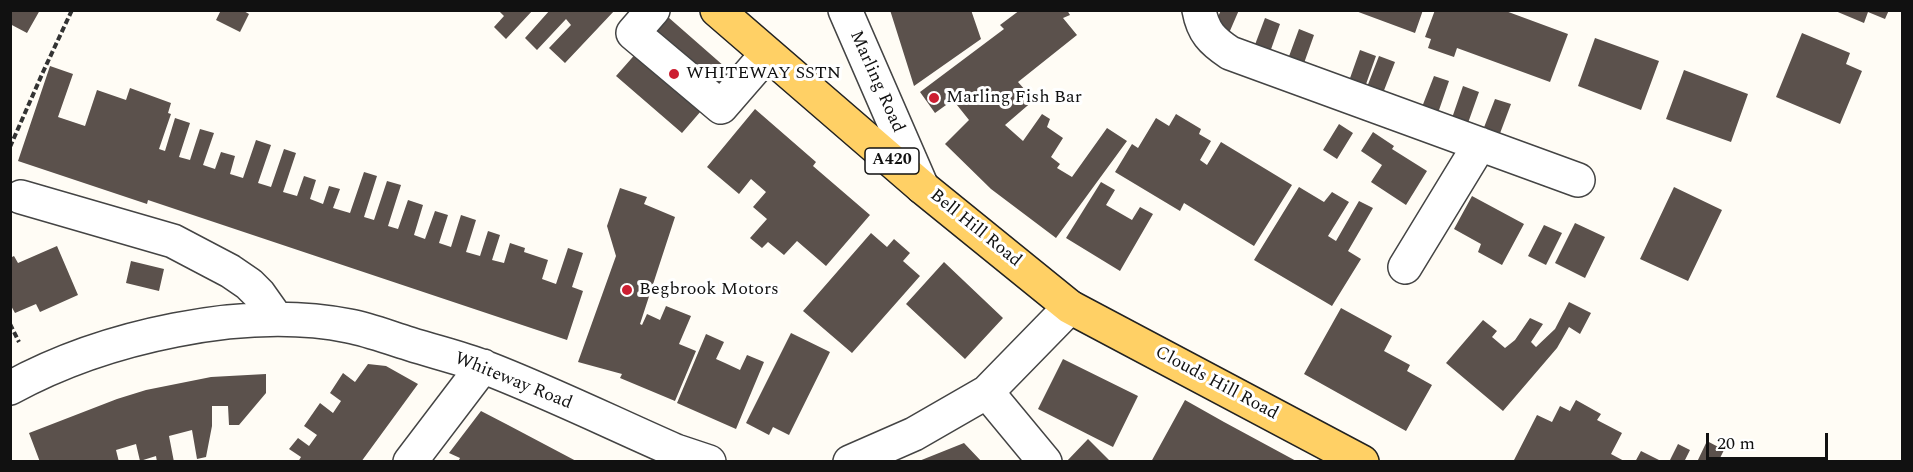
<!DOCTYPE html>
<html>
<head>
<meta charset="utf-8">
<style>
  body { margin:0 }
  #map { position:relative; width:1913px; height:472px; overflow:hidden; background:#fffcf5; font-family:Spectral,serif }
  canvas { display:block }
  .frame { position:absolute; inset:0; border:12px solid #111; pointer-events:none }
  .scale { position:absolute; left:1706px; top:433px; width:122px; height:27px; box-sizing:border-box; border:3px solid #111; border-top:0; padding-left:8px; font-size:18px; line-height:21px; white-space:nowrap; color:#111; -webkit-text-stroke:4px #fff; paint-order:stroke }
</style>
</head>
<body>
<div id="map">
<canvas width="1913" height="472"></canvas>
<div class="frame"></div>
<div class="scale">20 m</div>
</div>
<script>
const g = document.querySelector('canvas').getContext('2d');
g.lineJoin = 'round';
function paint(path, color) { g.fillStyle = color; g.fill(path, 'evenodd'); }
function stroke(path, color, width, dash) { g.strokeStyle = color; g.lineWidth = width; g.lineCap = dash ? 'butt' : 'round'; g.setLineDash(dash || []); g.stroke(path); }
function label(font, color, halo, rows, align = 'center') {
  g.font = font + ' Spectral,serif'; g.lineWidth = 6; g.setLineDash([]); g.textBaseline = 'middle'; g.strokeStyle = halo; g.fillStyle = color; for (const [text, x, y, turn = 0] of rows) {
    g.save(); g.translate(x, y); g.rotate((+turn || 0) * Math.PI / 180); g.textAlign = isNaN(turn) ? turn : align; if (halo) g.strokeText(text, 0, 0); g.fillText(text, 0, 0); g.restore();
  }
}
const building = new Path2D(`
  M10,10H40L27,33L10,24Z
  M221,10H242L249,14L240,32L216,20Z
  M498,10H533L506,39L494,27L504,16Z
  M550,10H615L565,63L549,48L571,25L566,19L537,50L525,38Z
  M890,10H971L981,39L914,86Z
  M1020,10H1067L1070,15L1063,18L1077,35L1018,82L1034,100L1005,125L1023,141L1042,114L1050,119L1047,127L1063,138L1051,157L1060,164L1057,168L1072,177L1107,128L1127,141L1056,238L991,189L945,144L969,120L953,100L935,113L920,92L1004,29L1000,25Z
  M1221,10H1239L1226,40L1211,33Z
  M1353,10H1423L1415,33Z
  M1435,10H1503L1568,34L1550,82L1457,48L1454,57L1428,48L1431,39L1425,37Z
  M1833,10H1889L1885,19L1868,12L1864,23Z
  M668,17L733,74L682,133L616,76Z
  M1265,18L1280,24L1269,55L1253,50Z
  M1299,29L1314,35L1303,66L1288,59Z
  M1802,33L1850,53L1846,64L1862,71L1840,124L1776,97Z
  M1595,38L1659,61L1641,110L1578,86Z
  M1360,50L1376,56L1365,87L1349,81Z
  M1379,56L1395,62L1383,93L1367,87Z
  M50,66L73,74L58,117L85,126L97,90L126,100L130,88L171,103L168,113L171,114L159,149L165,151L175,118L190,123L179,157L190,160L200,129L214,133L203,165L215,169L221,152L235,156L230,174L243,178L256,140L271,145L258,183L271,187L284,149L296,153L283,192L297,196L304,176L316,180L310,199L323,204L329,186L340,189L333,208L350,213L364,172L377,176L364,217L374,220L387,181L401,185L388,226L398,229L408,200L423,205L414,235L425,239L435,211L448,215L439,243L451,247L461,215L476,220L466,252L480,256L488,231L500,235L492,260L504,263L510,243L525,248L524,252L548,260L542,279L556,284L568,248L583,253L572,287L583,291L567,340L148,200L147,204L18,161Z
  M1684,70L1748,94L1731,142L1666,119Z
  M1434,76L1449,81L1438,113L1422,107Z
  M1463,86L1479,92L1468,123L1452,118Z
  M1495,99L1511,104L1499,136L1483,130Z
  M755,109L816,162L813,166L870,215L826,266L797,241L784,255L768,242L762,248L750,238L767,219L753,207L766,192L751,179L739,194L707,167Z
  M1176,114L1201,129L1199,134L1211,141L1200,160L1207,165L1221,142L1292,185L1254,246L1184,203L1180,211L1115,172L1132,144L1138,148L1156,118L1169,126Z
  M1339,124L1353,133L1337,159L1323,150Z
  M1373,132L1394,146L1392,149L1427,171L1406,205L1371,182L1382,165L1361,151Z
  M1101,182L1115,190L1106,205L1132,220L1140,207L1153,214L1120,271L1066,238Z
  M1299,187L1324,202L1332,192L1349,202L1328,236L1336,241L1359,201L1373,208L1348,251L1361,259L1332,306L1254,260Z
  M1674,187L1722,210L1688,281L1640,259Z
  M620,188L647,197L644,204L675,217L640,324L642,325L647,314L660,320L666,306L691,316L679,344L696,351L675,401L620,378L622,374L578,362L616,256L607,226Z
  M1472,196L1524,224L1502,265L1478,252L1481,244L1454,229Z
  M1575,223L1605,237L1585,278L1555,263Z
  M1544,225L1562,233L1546,265L1528,256Z
  M871,233L887,247L894,239L910,253L903,261L920,276L852,353L803,311Z
  M57,246L78,295L40,312L36,304L15,313L10,304V258L14,256L18,263Z
  M131,261L164,269L159,291L126,283Z
  M944,262L1003,318L965,359L906,304Z
  M1569,302L1591,313L1580,334L1569,327L1557,348L1503,411L1446,363L1483,320L1497,331L1492,337L1505,348L1515,340L1530,318L1543,324L1531,342L1536,347L1555,329Z
  M1341,308L1392,336L1384,351L1410,365L1407,371L1432,385L1406,431L1304,374Z
  M791,333L830,352L789,435L773,427L769,435L746,423Z
  M706,334L724,342L716,359L725,363L740,370L747,355L764,362L736,429L677,403Z
  M1063,359L1138,396L1113,447L1038,409Z
  M368,364L386,366L418,384L361,462H298L301,457L289,449L298,438L309,446L317,435L304,426L320,403L333,413L341,401L330,393L343,373L355,382Z
  M266,374V393L239,425H229L228,406H212V426L206,457L197,459L192,430L169,436L174,462H157L156,456L140,461L136,444L116,450L119,462H40L29,433L117,399L146,390L211,377Z
  M1185,400L1224,422L1298,462H1151Z
  M1576,400L1601,414L1597,420L1622,433L1611,454L1626,462H1513L1537,415L1552,422L1560,406L1570,411Z
  M481,411L508,425L578,462H458L460,458L449,453Z
  M1088,439L1111,462H1066Z
  M1707,441L1724,450L1718,462H1697Z
  M964,443L982,462H919V461Z
  M1678,444L1690,450L1684,462H1669Z
  M1641,451L1663,462H1635Z`);
const path = new Path2D(`
  M10,147L43,72L72,10
  M10,324L19,342`);
const minor = new Path2D(`
  M653,10L633,33L721,107L767,54
  M845,10L922,187
  M1199,10C1203,32 1212,41 1230,53L1578,180
  M21,197L173,241L230,271L249,284L259,294L276,318
  M1405,267L1480,144
  M10,388C103,337 245,305 349,326C370,330 390,338 410,344C435,352 461,358 484,367C549,392 612,423 676,451L709,462
  M987,392L1045,462
  M410,462L483,366
  M850,462L914,434L987,392L1070,307`);
const major = new Path2D(`
  M717,10L922,187L1070,307L1362,462`);
const markers = [
  [674,74,6,"#cc1e31"],
  [934,98,6,"#cc1e31"],
  [627,290,6,"#cc1e31"]
];
const shields = [
  [892,161,54]
];
const shieldNames = [
  ["A420",892,161]
];
const poiNames = [
  ["WHITEWAY SSTN",686,74],
  ["Marling Fish Bar",946,98],
  ["Begbrook Motors",639,290]
];
const streetNames = [
  ["Marling Road",876,82,66],
  ["Bell Hill Road",975,229,39],
  ["Whiteway Road",513,382,22],
  ["Clouds Hill Road",1216,384,28]
];
paint(building, '#5b514c');
stroke(minor, '#444', 36);
stroke(major, '#222', 36);
stroke(path, '#333', 4, [6, 3]);
stroke(minor, '#fff', 33);
stroke(major, '#ffd065', 33);
for (const [x, y, r, color] of markers) { const dot = new Path2D(); dot.arc(x, y, r, 0, 2 * Math.PI); g.fillStyle = color; g.fill(dot); stroke(dot, '#fff', 2); }
for (const [x, y, w] of shields) { const box = new Path2D(); box.roundRect(x - w / 2, y - 13, w, 26, 4.5); g.fillStyle = '#fff'; g.fill(box); stroke(box, '#111', 1.5); }
label('bold 16px', '#111', null, shieldNames);
label('18px', '#111', '#fff', poiNames, 'left');
label('18px', '#111', '#fff', streetNames);
</script>
</body>
</html>
